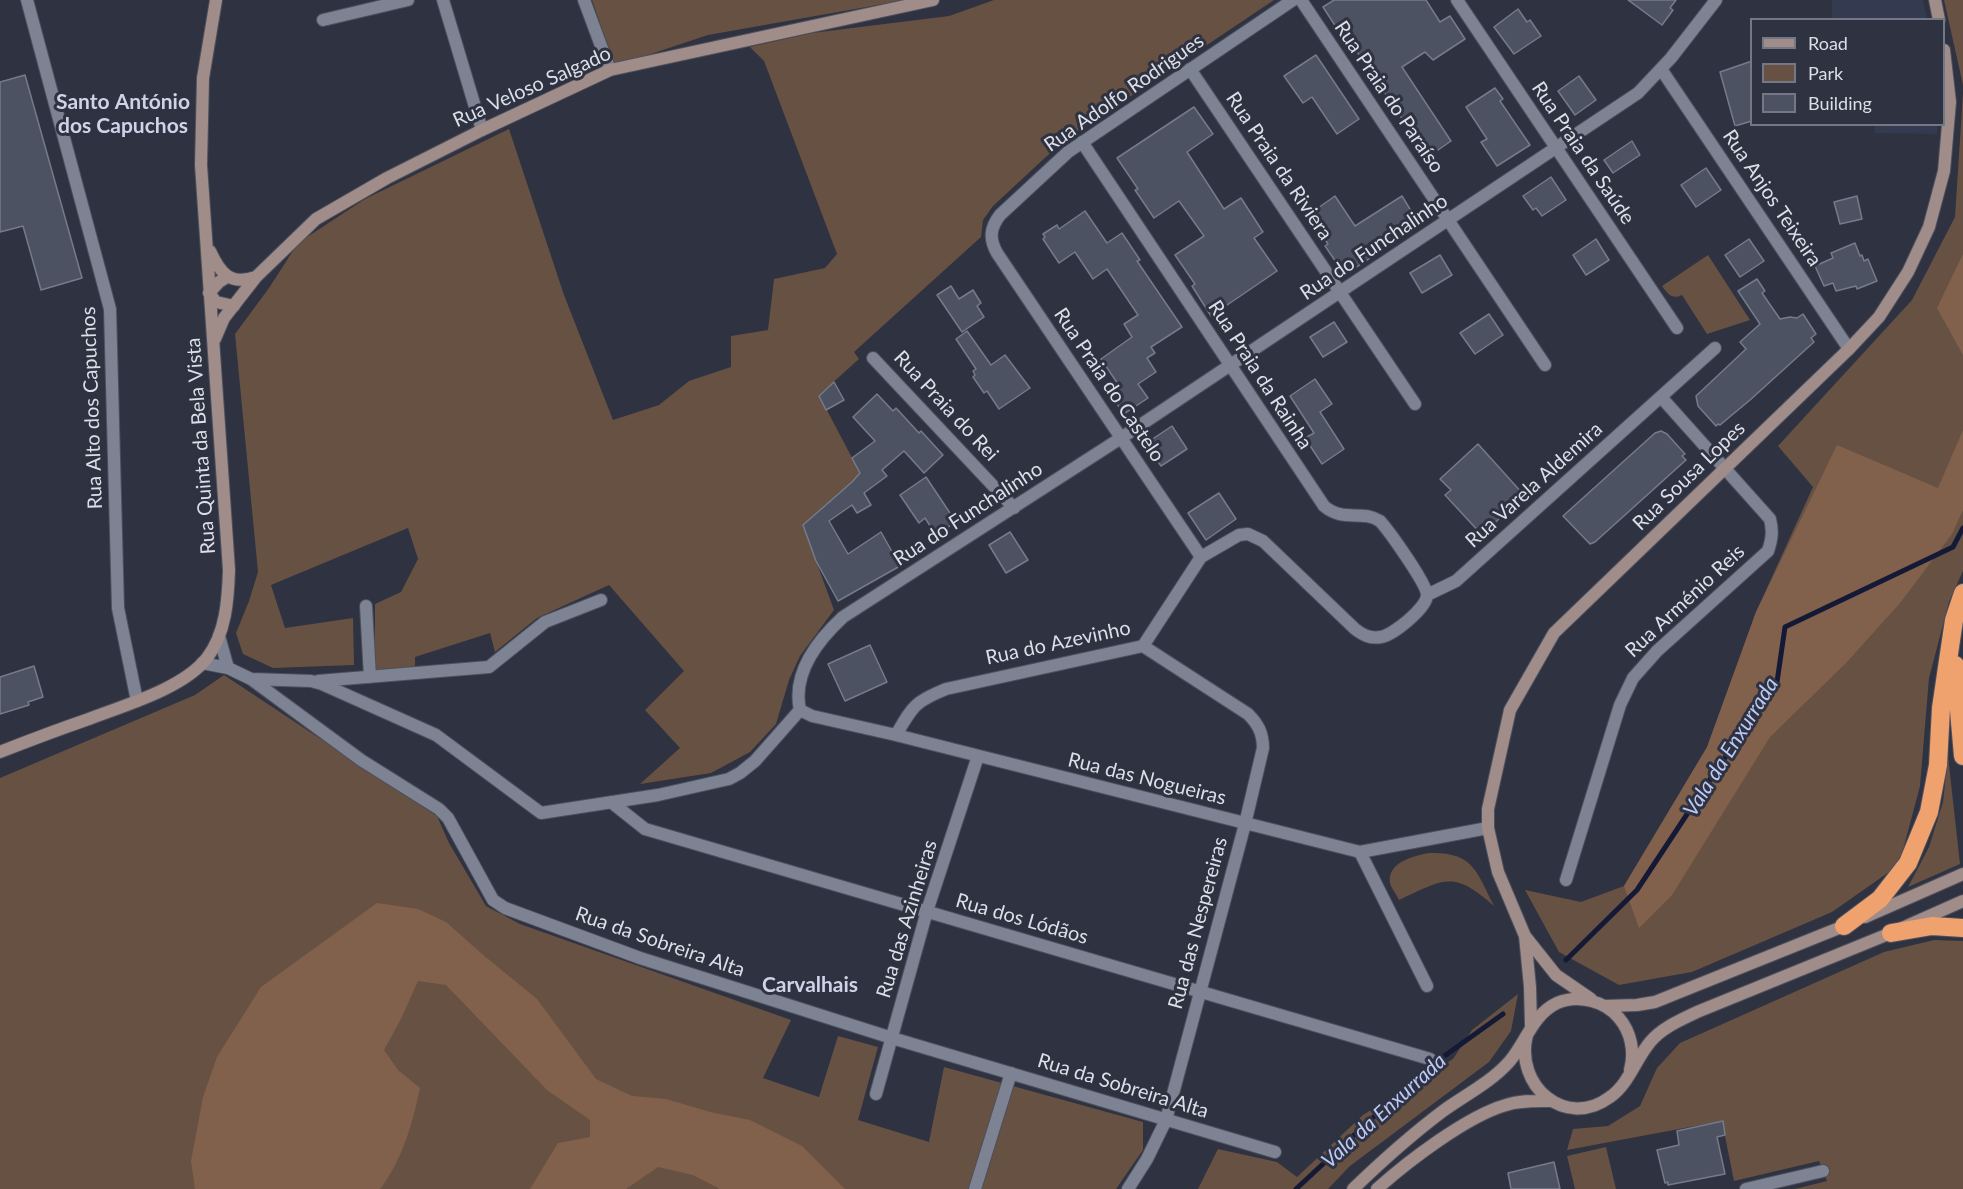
<!DOCTYPE html>
<html>
<head>
<meta charset="utf-8">
<style>
  body { margin:0 }
  #map { position:relative; width:1963px; height:1189px; overflow:hidden; background:#2e3241; font-family:Lato,sans-serif }
  canvas { display:block }
  .legend { position:absolute; left:1750px; top:18px; width:195px; height:108px; box-sizing:border-box; background:#2e3241; border:2px solid #747784; margin:0; padding:8px 10px; list-style:none; font-size:18px; color:#dcdfe8 }
  .legend li { display:flex; align-items:center; gap:12px; height:30px }
  .legend b { width:30px; border:2px solid #747784 }
</style>
</head>
<body>
<div id="map">
<canvas width="1963" height="1189"></canvas>
<ul class="legend">
<li><b style="height:8px;background:#a08c89"></b>Road</li>
<li><b style="height:16px;background:#675143"></b>Park</li>
<li><b style="height:16px;background:#4d5262"></b>Building</li>
</ul>
</div>
<script>
const g = document.querySelector('canvas').getContext('2d');
g.lineJoin = 'round';
function paint(path, color) { g.fillStyle = color; g.fill(path, 'evenodd'); }
function stroke(path, color, width, dash) { g.strokeStyle = color; g.lineWidth = width; g.lineCap = dash ? 'butt' : 'round'; g.setLineDash(dash || []); g.stroke(path); }
function label(font, color, halo, rows, align = 'center') {
  g.font = font + ' Lato,sans-serif'; g.lineWidth = 6; g.setLineDash([]); g.textBaseline = 'middle'; g.strokeStyle = halo; g.fillStyle = color; for (const [text, x, y, turn = 0] of rows) {
    g.save(); g.translate(x, y); g.rotate((+turn || 0) * Math.PI / 180); g.textAlign = isNaN(turn) ? turn : align; if (halo) g.strokeText(text, 0, 0); g.fillText(text, 0, 0); g.restore();
  }
}
const built = new Path2D(`
  M1832,0H1923L1927,19H1832Z
  M1875,125H1937V134L1875,133Z`);
const green = new Path2D(`
  M592,0H906L708,35L645,56L614,63Z
  M994,0H1274L1061,143L993,206L983,220L981,237L854,352L859,359L819,395L860,473L852,482L803,525L834,610L800,656L789,680L776,724L750,752L711,773L640,784L680,748L645,710L684,671L609,585L537,618L495,652L490,633L415,657V667L375,673V604L401,592L418,559L408,528L271,585L285,628L353,618L354,665L273,668L243,654L236,633L249,601L258,572L235,334L269,288L298,243L365,199L509,129L564,295L613,420L659,405L689,381L731,367V336L768,330L774,279L825,268L837,254L764,61L750,47L812,33L949,16Z
  M1944,0H1963V85Z
  M1963,93V571L1949,602L1929,678L1920,786L1899,865L1832,912L1692,972L1619,985L1559,952L1525,890L1581,902L1624,886L1707,748L1756,612L1813,487L1778,446L1912,300L1955,217Z
  M1708,255L1750,320L1707,334L1682,295C1672,300 1668,294 1662,286Z
  M224,675L437,816L449,843L486,906L520,924L791,1020L763,1078L819,1097L838,1036L878,1047L858,1120L929,1142L944,1067L1143,1122V1150L1116,1189H0V778L195,695Z
  M1948,756L1960,864L1908,887L1929,847L1943,802Z
  M1429,853C1473,852 1476,870 1494,906C1453,870 1445,879 1399,900C1397,895 1391,888 1390,883C1387,862 1414,856 1429,853Z
  M1934,940L1963,941V1189H1795L1827,1181L1819,1161L1734,1181L1722,1121L1567,1150L1573,1129L1608,1126L1640,1106L1657,1068L1680,1043L1884,952Z
  M1518,994L1511,1031L1489,1062L1350,1166L1328,1189H1198L1218,1149L1277,1162L1297,1177L1363,1115L1453,1059L1472,1030Z
  M1606,1147L1616,1189H1575L1567,1156Z`);
const forest = new Path2D(`
  M1963,254V355L1937,308Z
  M1963,430V510L1952,534L1900,603L1846,663L1770,737L1672,895L1639,928L1624,886L1707,747L1756,612L1837,445L1938,488Z
  M377,903L418,909L446,922L482,954L537,999L596,1079L632,1096L666,1099L710,1112L750,1120L802,1146L845,1189H720L693,1175L658,1167L626,1189H530L558,1143L590,1137V1120L547,1090L446,985L418,981L401,1019L384,1050L398,1070L420,1088C413,1122 402,1161 380,1189H195L191,1161L203,1097L217,1057L261,987Z`);
const stream = new Path2D(`
  M1566,960L1637,890L1707,784L1777,682L1785,627L1953,547L1963,528
  M1296,1189L1422,1072L1503,1014`);
const building = new Path2D(`
  M1334,0H1426L1440,22L1450,16L1465,39L1433,60L1425,52L1402,67L1451,141L1428,157L1339,25L1336,27L1323,7Z
  M1628,0H1676L1670,8L1673,10L1662,25Z
  M1518,9L1527,22L1530,20L1541,36L1514,54L1494,27Z
  M1316,55L1359,119L1337,134L1312,97L1303,103L1284,76Z
  M1752,61V121L1735,126L1720,72Z
  M25,75L82,278L41,290L23,226L0,232V82Z
  M1579,76L1596,100L1575,115L1558,91Z
  M1495,88L1503,99L1500,101L1530,145L1497,166L1481,142L1487,139L1466,107Z
  M1194,107L1213,134L1187,152L1224,209L1241,198L1263,232L1254,238L1277,271L1211,316L1192,286L1195,284L1175,255L1204,236L1179,201L1154,218L1135,190L1138,189L1117,158Z
  M1632,141L1640,155L1613,173L1604,160Z
  M1706,168L1721,190L1696,207L1681,185Z
  M1551,177L1566,200L1542,216L1536,208L1533,210L1523,196Z
  M1335,196L1355,226L1402,196L1416,219L1378,245L1382,250L1345,275L1325,246L1328,244L1308,215Z
  M1857,196L1862,219L1840,224L1834,202Z
  M1085,211L1107,243L1122,233L1140,260L1137,261L1182,327L1151,347L1155,353L1147,358L1156,372L1138,384L1148,398L1124,414L1108,391L1118,384L1101,359L1132,337L1124,324L1138,315L1107,269L1093,279L1075,252L1059,263L1043,239L1045,237L1043,234L1057,225L1059,229Z
  M1596,239L1609,260L1586,275L1573,255Z
  M1749,239L1764,261L1740,277L1725,255Z
  M1855,243L1860,256L1862,255L1864,261L1868,259L1877,281L1857,289L1856,286L1836,291L1833,283L1824,286L1815,266L1833,258L1831,253Z
  M1440,255L1452,275L1422,293L1410,273Z
  M1757,279L1765,291L1762,293L1780,319L1790,317L1797,318L1803,314L1816,334L1811,338L1814,342L1750,400L1720,425L1718,424L1716,426L1698,406L1696,396L1746,349L1740,342L1760,324L1738,291Z
  M951,286L959,299L973,290L981,303L977,306L984,317L962,332L937,295Z
  M1489,314L1503,335L1475,354L1460,333Z
  M1334,322L1347,342L1323,357L1310,337Z
  M967,331L991,365L1005,355L1030,388L999,409L987,391L984,393L973,377L975,375L973,371L976,369L956,339Z
  M1315,379L1332,404L1320,412L1344,449L1322,464L1305,438L1314,433L1290,396Z
  M834,382L844,400L826,410L819,396Z
  M877,394L893,411L896,408L919,433L921,431L943,455L924,473L904,451L882,470L887,476L864,493L871,505L857,513L852,505L829,521L848,554L881,532L900,566L838,601L816,561L803,525L852,482L860,473L852,458L875,441L853,417Z
  M1172,426L1187,449L1161,466L1145,444Z
  M1661,431L1667,434L1685,454L1682,456L1686,460L1595,542L1590,544L1563,516L1655,433Z
  M1478,444L1523,494L1518,499L1519,500L1482,535L1445,495L1451,490L1440,479Z
  M926,477L956,522L936,535L925,518L919,523L900,495Z
  M1219,493L1236,519L1206,540L1188,513Z
  M1010,532L1028,560L1006,573L989,545Z
  M870,645L887,682L845,701L828,664Z
  M34,666L43,697L28,702L29,705L0,714V677Z
  M1723,1121L1725,1135L1717,1137L1725,1174L1668,1185V1182L1665,1183L1657,1150L1679,1145L1677,1131Z
  M1554,1162L1560,1189H1511L1508,1173Z`);
const street = new Path2D(`
  M27,0L110,309L118,608L137,701
  M443,0L482,130
  M584,0L610,70
  M1301,0L1545,365
  M1457,0L1677,328
  M323,20L408,0
  M1190,69L1415,404
  M1661,69L1849,349
  M873,358L1014,508
  M1201,557L997,253C989,239 990,228 1000,215L1068,152L1293,0
  M1427,595L1456,581L1715,348
  M366,606L370,677
  M202,663L228,668L219,636
  M228,668L251,679L311,681L322,684L436,735L541,813L658,795L729,779L740,773L755,761L800,710
  M251,679L361,760L439,809L448,818L493,900L505,908L640,958L892,1038L1275,1152
  M318,681L489,667L545,622L601,600
  M800,710C792,674 817,641 843,617L1121,438L1638,93L1671,58L1716,0
  M800,710L812,716L896,735L1360,852L1488,828
  M896,735C913,706 914,702 946,689L1143,646L1201,557L1239,535L1248,534L1263,541L1355,629C1363,635 1370,639 1381,637C1393,635 1427,608 1427,595C1427,584 1389,531 1380,521C1361,509 1344,523 1324,506L1082,142
  M611,802L645,829L1430,1059
  M1360,852L1427,986
  M1566,880L1620,705L1633,678L1657,651L1768,551C1772,539 1773,531 1770,519L1661,397
  M876,1094L927,911L978,756
  M975,1189L1011,1073
  M1128,1189L1147,1159L1166,1120L1245,824L1263,748C1263,733 1258,724 1248,714L1143,646
  M1746,1189L1823,1171`);
const secondary = new Path2D(`
  M1935,0L1939,20
  M210,251C220,273 230,286 256,277
  M227,277L219,282L209,293L216,302L234,306
  M215,339L224,318L256,277L316,219L387,178L482,130L610,70L933,0
  M0,752C28,741 57,730 86,720C122,706 183,689 207,658C226,633 228,600 229,570L201,165L203,78L216,0
  M1865,917L1963,874
  M1525,936L1556,975L1591,999
  M1604,1006L1637,1005L1655,1002L1849,924
  M1531,1026L1530,987L1525,936L1498,872L1488,828V809L1510,710L1554,633L1849,349L1879,317L1908,272L1929,227L1944,171L1950,102L1944,50
  M1527,1035C1514,1086 1566,1130 1610,1097C1629,1084 1636,1058 1651,1041C1663,1027 1681,1020 1697,1012L1891,933L1963,901
  M1353,1189C1382,1161 1411,1135 1443,1111C1465,1095 1490,1083 1509,1062C1526,1043 1532,1015 1557,1003C1578,994 1605,1001 1619,1018C1631,1032 1635,1052 1630,1070
  M1377,1189C1407,1162 1467,1116 1506,1105C1521,1100 1537,1101 1552,1101`);
const highway = new Path2D(`
  M1955,665L1963,756
  M1844,926L1880,899L1908,863L1929,812L1938,765L1941,708L1954,620L1963,593
  M1891,933L1932,926L1963,928`);
const streetNames = [
  ["Rua Veloso Salgado",532,87,-24],
  ["Rua Adolfo Rodrigues",1124,93,-35],
  ["Rua Praia do Paraíso",1389,97,56],
  ["Rua Praia da Saúde",1583,153,56],
  ["Rua Praia da Riviera",1279,166,56],
  ["Rua Anjos Teixeira",1772,198,56],
  ["Rua do Funchalinho",1374,247,-34],
  ["Rua Praia da Rainha",1260,375,57],
  ["Rua Praia do Castelo",1109,385,56],
  ["Rua Praia do Rei",946,406,47],
  ["Rua Alto dos Capuchos",92,408,-92],
  ["Rua Quinta da Bela Vista",201,446,-94],
  ["Rua Sousa Lopes",1689,476,-44],
  ["Rua Varela Aldemira",1534,485,-42],
  ["Rua do Funchalinho",968,514,-33],
  ["Rua Arménio Reis",1685,601,-43],
  ["Rua do Azevinho",1058,643,-12],
  ["Rua das Nogueiras",1147,779,14],
  ["Rua das Azinheiras",907,919,-73],
  ["Rua dos Lódãos",1022,919,16],
  ["Rua das Nespereiras",1198,923,-75],
  ["Rua da Sobreira Alta",660,942,19],
  ["Rua da Sobreira Alta",1123,1086,17]
];
const neighbourhoodNames = [
  ["Santo António",123,102],
  ["dos Capuchos",123,126],
  ["Carvalhais",810,985]
];
const waterNames = [
  ["Vala da Enxurrada",1731,747,-58],
  ["Vala da Enxurrada",1384,1111,-42]
];
paint(built, '#343a4f');
paint(green, '#675143');
paint(forest, '#82614c');
stroke(stream, '#141a36', 5);
paint(building, '#4d5262');
stroke(building, '#767b8c', 1.5);
stroke(street, '#4d505d', 14);
stroke(secondary, '#4d505d', 14);
stroke(highway, '#4d505d', 20);
stroke(street, '#7e8394', 12);
stroke(secondary, '#a08c89', 12);
stroke(highway, '#f0a26e', 18);
label('20px', '#dcdfe8', '#2e3241', streetNames);
label('bold 21px', '#ced4e7', '#2e3241', neighbourhoodNames);
label('italic 21px', '#bccaf9', '#2e3241', waterNames);
</script>
</body>
</html>
